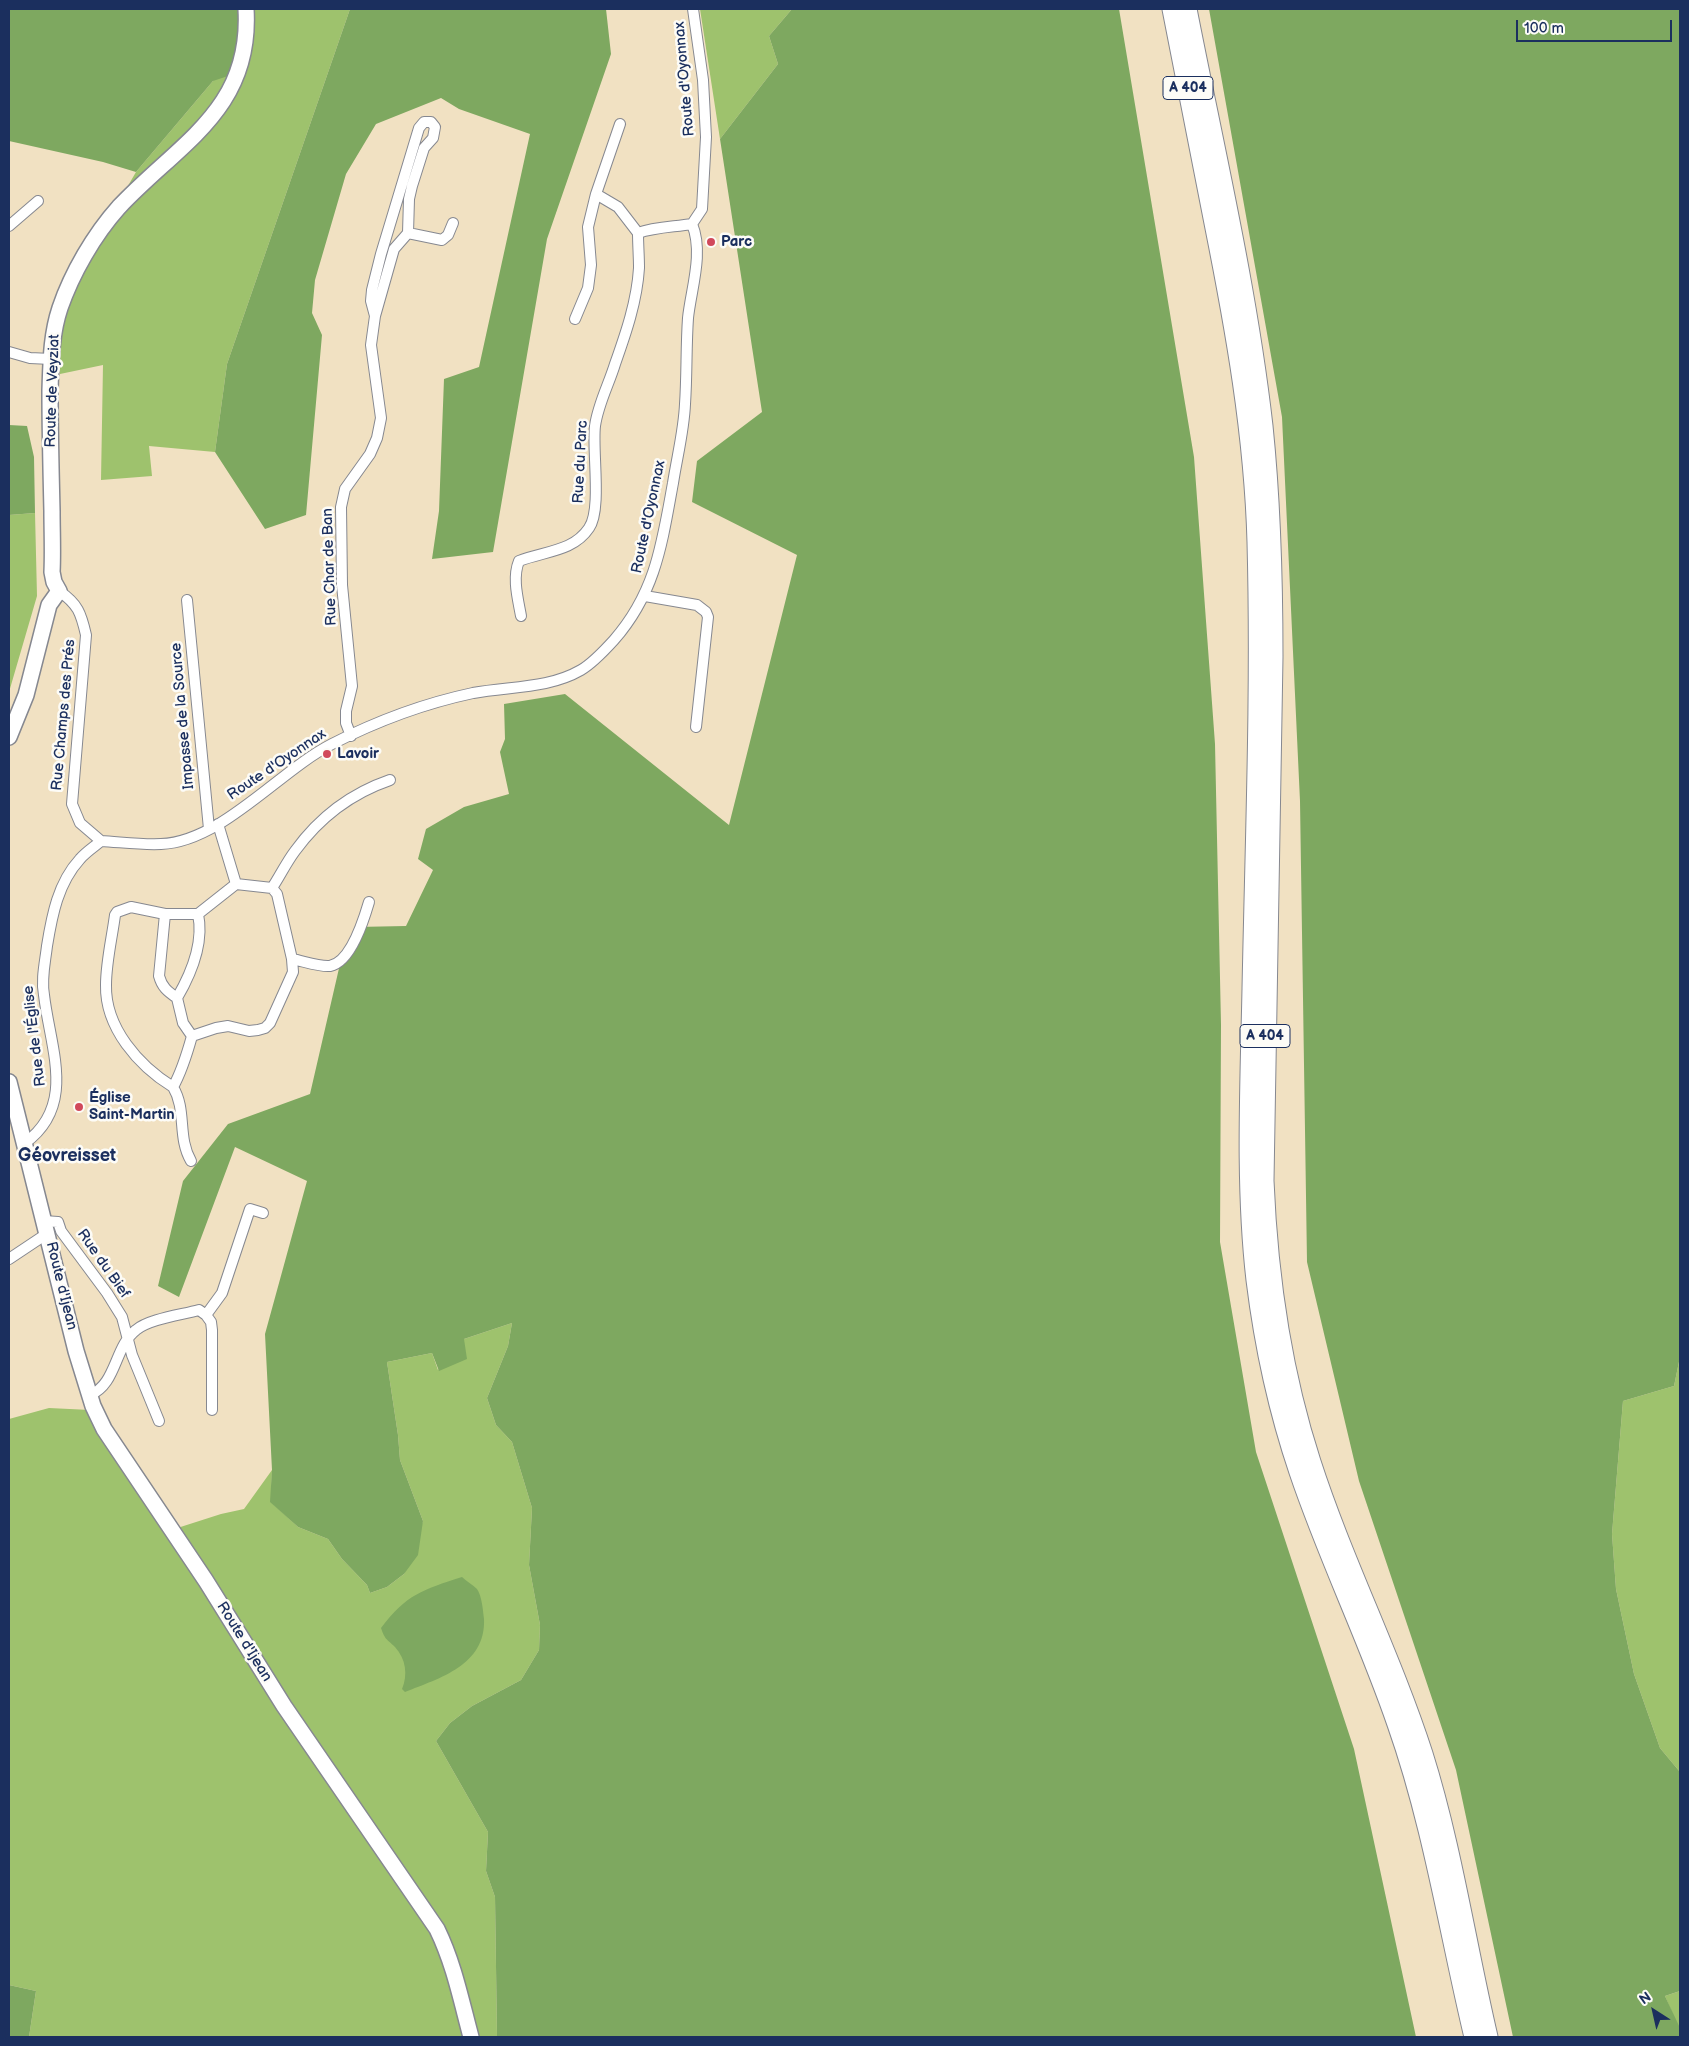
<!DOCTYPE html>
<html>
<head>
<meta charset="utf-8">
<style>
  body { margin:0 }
  #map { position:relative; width:1689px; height:2046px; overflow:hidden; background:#f1e1c2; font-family:"Balsamiq Sans",sans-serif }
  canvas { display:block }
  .frame { position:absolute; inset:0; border:10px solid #1b2f5e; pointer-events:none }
  .north { position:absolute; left:1629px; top:1986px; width:50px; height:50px; -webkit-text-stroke:4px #fdfcf7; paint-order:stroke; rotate:325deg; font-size:14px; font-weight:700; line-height:20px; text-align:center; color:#1b2f5e }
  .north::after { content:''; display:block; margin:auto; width:18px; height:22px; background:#1b2f5e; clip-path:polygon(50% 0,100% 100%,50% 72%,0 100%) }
  .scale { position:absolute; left:1516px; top:20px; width:156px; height:22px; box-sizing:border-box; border:2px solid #1b2f5e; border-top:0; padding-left:6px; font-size:15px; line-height:18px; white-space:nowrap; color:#1b2f5e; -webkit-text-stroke:4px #fdfcf7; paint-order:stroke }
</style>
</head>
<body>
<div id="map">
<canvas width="1689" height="2046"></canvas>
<div class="frame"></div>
<div class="north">N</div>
<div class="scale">100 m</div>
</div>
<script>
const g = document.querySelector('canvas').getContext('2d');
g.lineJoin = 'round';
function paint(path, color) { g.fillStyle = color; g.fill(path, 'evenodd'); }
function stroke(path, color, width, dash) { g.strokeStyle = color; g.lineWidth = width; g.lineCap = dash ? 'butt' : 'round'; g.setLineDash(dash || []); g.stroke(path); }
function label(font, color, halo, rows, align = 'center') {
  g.font = font + ' "Balsamiq Sans",sans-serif'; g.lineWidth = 5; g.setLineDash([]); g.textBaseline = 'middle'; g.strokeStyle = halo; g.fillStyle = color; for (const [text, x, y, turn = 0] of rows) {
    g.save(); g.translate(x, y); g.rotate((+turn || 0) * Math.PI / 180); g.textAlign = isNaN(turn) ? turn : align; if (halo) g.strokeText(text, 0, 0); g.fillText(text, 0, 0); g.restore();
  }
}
const green = new Path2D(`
  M245,9H350L227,364L215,452L149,446L152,476L101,480L103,365L60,374L51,319L136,172L213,81Z
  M700,9H792L769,36L778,64L720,139Z
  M35,513L37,596L9,692V515Z
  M512,1323L508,1346L487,1398L496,1425L512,1442L532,1508L529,1565L540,1625L539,1650L521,1680L472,1706L450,1723L436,1741L488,1832L486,1871L495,1897L497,2037H29L36,1991L9,1985V1419L49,1408L90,1410L168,1531L221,1514L244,1509L272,1470L271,1502L298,1527L328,1539L342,1559L367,1585L370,1593L387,1587L404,1574L423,1521L400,1460L398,1435L387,1362L432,1353L438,1370L464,1339Z
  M1680,1357V1772L1660,1748L1634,1674L1616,1589L1612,1534L1623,1401L1674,1386Z
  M1680,1991V2031L1665,1996Z`);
const forest = new Path2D(`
  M9,9H245L231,75L213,81L136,172L103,162L9,141Z
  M350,9H606L611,54L547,239L493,552L432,559L439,511L444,379L479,367L530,134L459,109L441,98L376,124L346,174L315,280L312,313L322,335L306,515L265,529L215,452L227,364Z
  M792,9H1119L1194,457L1215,744L1221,1025L1220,1242L1256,1452L1354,1749L1416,2037H497L495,1897L486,1871L488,1832L436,1741L450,1723L472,1706L521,1680L539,1650L540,1625L529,1565L532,1508L512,1442L496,1425L487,1398L508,1346L512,1323L464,1339L467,1359L439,1371L432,1353L387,1362L398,1435L400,1460L423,1521L418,1555L404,1574L387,1587L370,1593L367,1585L342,1559L328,1539L298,1527L270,1502L272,1470L265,1334L307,1181L235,1147L179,1297L158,1286L183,1181L228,1124L310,1094L340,964L356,927L406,926L433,870L418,859L426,829L464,807L509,794L500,752L505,739L504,704L565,694L729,825L797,555L692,502L697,461L762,412L720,139L778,64L769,36Z
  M1209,9H1680V1357L1674,1386L1623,1401L1612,1534L1616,1589L1634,1674L1660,1748L1680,1772V1991L1665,1996L1680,2028V2037H1513L1456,1770L1359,1481L1307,1262L1300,801L1282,417Z
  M9,425L27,426L34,457L35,513L9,515Z
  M462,1577C466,1581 473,1585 477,1589C482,1596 483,1611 484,1619C486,1665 440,1678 405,1692L402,1689C408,1675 406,1659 395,1647C387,1639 385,1640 381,1628C407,1594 422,1590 462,1577Z
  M9,1985L36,1991L29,2037H9Z`);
const street = new Path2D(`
  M596,194L620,124
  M9,226L38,201
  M408,233L442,240L448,235L453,223
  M575,319L588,288L591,265L588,227L596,194L618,207L638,233
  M9,352L30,358L51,359
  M59,591C78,604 81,613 86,635L72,804L80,823L101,841
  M645,596L697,605L706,612L708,617L696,727
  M187,600L209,829
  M521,616C518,599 512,578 519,561C544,551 573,552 589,528C602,510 592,450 595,426C598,404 609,384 615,364C626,333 637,301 639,268C639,256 638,245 638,233C655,227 674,227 692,224
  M351,736L346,723V711L352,686L342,585L341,507L345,489L370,454L377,438L381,418L371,345L375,316L394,249L408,233L409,199L412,186L424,148L433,138L435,127L431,122H424L419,128L381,254L372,290L371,301L375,316
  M218,824L236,884
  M101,841C120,842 141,845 161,844C221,842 279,771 332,744C375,722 426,703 473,693C510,686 548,689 581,670C593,663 604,651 614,640C656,592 662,543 673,483C677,457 684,430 685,404C687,375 686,347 688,318C691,289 704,253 692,224L702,209L706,137L703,80L693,9
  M272,888C280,876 286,863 295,851C319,818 352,793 390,780
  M165,914L159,976C162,987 167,991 177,998
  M292,959C303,961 319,967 330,966C351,962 364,919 369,902
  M192,1036L216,1028L228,1026L249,1031L258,1030L265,1028L270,1023L293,972L292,959L277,894L272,888L236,884L198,914C204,942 191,974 177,998L183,1023L192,1036C187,1054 182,1071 173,1087C139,1066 105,1028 106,985C106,962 112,938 115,915L117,912L131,907L165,914H198
  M173,1087C187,1110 177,1137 191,1161
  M25,1143C77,1105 50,1048 44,995C41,979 45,963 47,946C52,915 58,883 80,859C86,852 94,847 101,841
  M44,1221L58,1222L61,1231L107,1293L122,1317L132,1355L159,1421
  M9,1259L48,1233
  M206,1315L211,1322L212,1330V1410
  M90,1395C117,1384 114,1347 136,1330C149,1319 181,1315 199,1310L206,1315L222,1293L250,1209L263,1213`);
const secondary = new Path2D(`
  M9,737L26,695L49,605L59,591L54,582L52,572C53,552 52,532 52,511C51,471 50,431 50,390C51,362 51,335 60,308C72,273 94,235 119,207C179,143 252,110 246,9
  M9,1082L76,1351L93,1406L104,1429L206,1581L284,1706L437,1929C454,1964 461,2000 471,2037`);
const highway = new Path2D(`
  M1172,9C1186,80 1200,152 1214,223C1235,328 1254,434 1257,542C1261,691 1255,840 1252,989C1250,1086 1245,1184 1256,1280C1264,1345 1278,1410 1299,1472C1328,1558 1368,1639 1397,1724C1433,1826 1449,1933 1474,2037
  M1187,9C1214,147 1247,286 1263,426C1271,503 1273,580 1273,657L1264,1181C1268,1277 1281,1370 1311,1462C1343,1561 1391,1655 1423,1754C1452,1846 1466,1943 1488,2037`);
const markers = [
  [711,242,5,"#d1495b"],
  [327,754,5,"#d1495b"],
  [79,1107,5,"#d1495b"]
];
const shields = [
  [1188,88,50],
  [1265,1036,50]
];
const shieldNames = [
  ["A 404",1188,88],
  ["A 404",1265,1036]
];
const streetNames = [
  ["Route d'Oyonnax",685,79,-95],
  ["Route de Veyziat",53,391,-88],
  ["Rue du Parc",581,462,-87],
  ["Route d'Oyonnax",649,517,-78],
  ["Rue Char de Ban",330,567,-92],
  ["Rue Champs des Prés",64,715,-85],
  ["Impasse de la Source",183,716,-95],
  ["Route d'Oyonnax",277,765,-34],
  ["Rue de l'Église",35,1036,-97],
  ["Rue du Bief",103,1264,55],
  ["Route d'Ijean",61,1286,76],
  ["Route d'Ijean",244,1642,58]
];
const poiNames = [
  ["Parc",721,242],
  ["Lavoir",337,754],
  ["Église",89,1098],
  ["Saint-Martin",89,1115]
];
const quarterNames = [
  ["Géovreisset",67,1156]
];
paint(green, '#9ec26d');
paint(forest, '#7ea860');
stroke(street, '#868890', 12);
stroke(secondary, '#868890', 18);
stroke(highway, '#868890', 21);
stroke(street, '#fff', 10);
stroke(secondary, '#fff', 15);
stroke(highway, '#fff', 19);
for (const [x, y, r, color] of markers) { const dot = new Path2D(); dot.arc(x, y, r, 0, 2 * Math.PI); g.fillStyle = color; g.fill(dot); stroke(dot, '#fdfcf7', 2); }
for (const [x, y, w] of shields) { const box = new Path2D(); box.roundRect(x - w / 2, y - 11.5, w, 23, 4); g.fillStyle = '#fdfcf7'; g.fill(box); stroke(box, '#1b2f5e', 1); }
label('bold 14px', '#1b2f5e', null, shieldNames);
label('15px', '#1b2f5e', '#fdfcf7', streetNames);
label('bold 15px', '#1b2f5e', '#fdfcf7', poiNames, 'left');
label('bold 18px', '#1b2f5e', '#fdfcf7', quarterNames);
</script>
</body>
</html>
